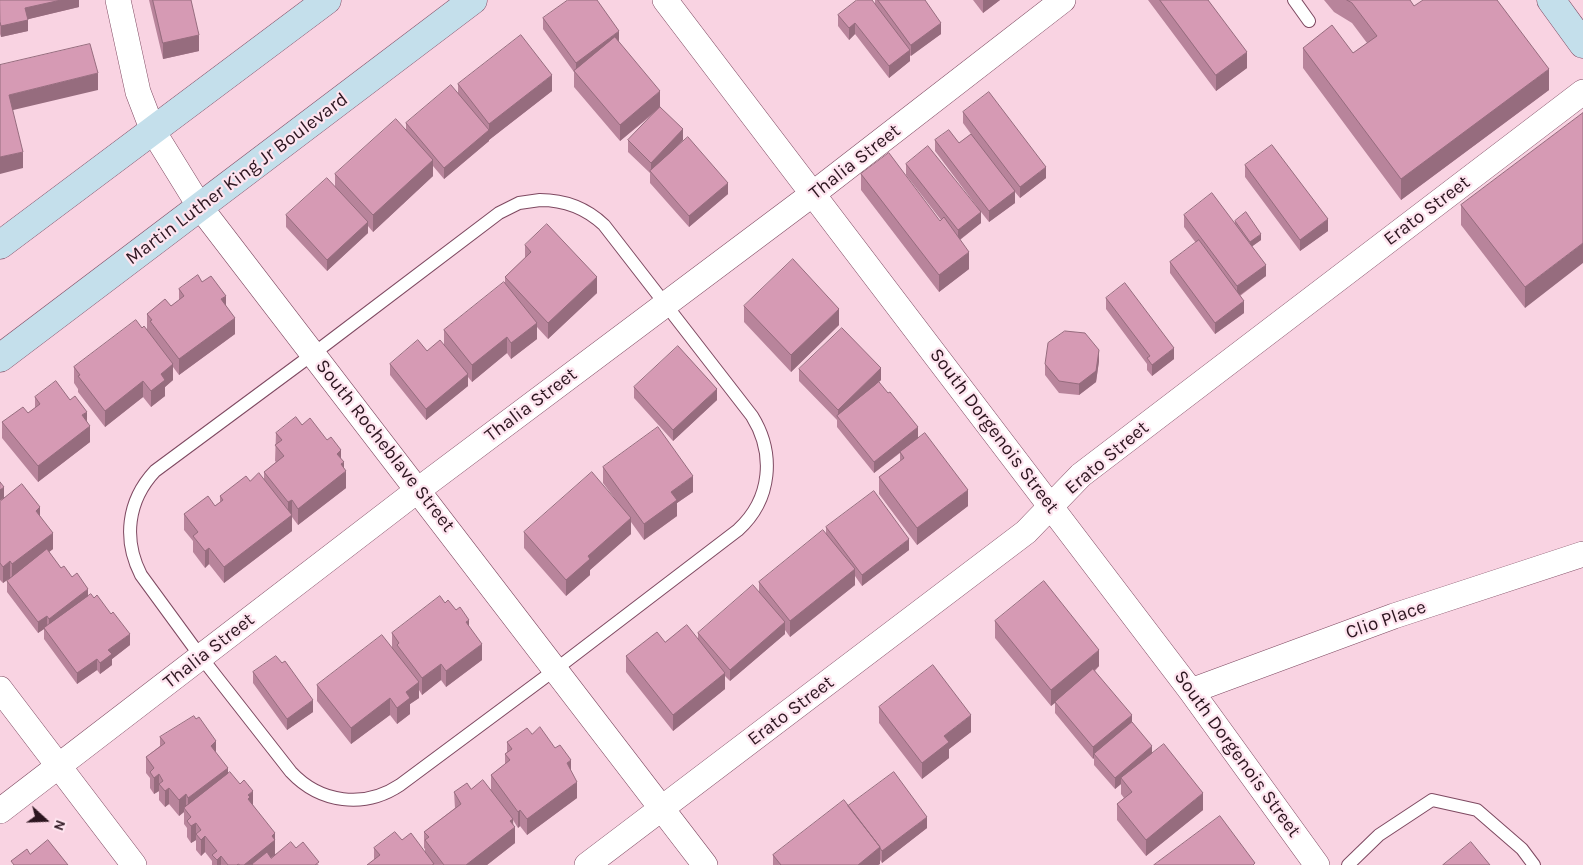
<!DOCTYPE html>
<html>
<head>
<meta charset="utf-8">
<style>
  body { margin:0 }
  #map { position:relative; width:1583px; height:865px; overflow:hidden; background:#f9d3e2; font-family:Karla,sans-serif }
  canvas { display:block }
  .north { position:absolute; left:20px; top:795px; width:50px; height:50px; -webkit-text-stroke:4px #fee4ef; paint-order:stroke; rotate:110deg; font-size:14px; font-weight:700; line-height:20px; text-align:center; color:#2c151f }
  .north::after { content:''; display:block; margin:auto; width:18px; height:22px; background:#2c151f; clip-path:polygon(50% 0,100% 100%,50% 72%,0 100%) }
</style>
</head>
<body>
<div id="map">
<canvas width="1583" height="865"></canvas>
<div class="north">N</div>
</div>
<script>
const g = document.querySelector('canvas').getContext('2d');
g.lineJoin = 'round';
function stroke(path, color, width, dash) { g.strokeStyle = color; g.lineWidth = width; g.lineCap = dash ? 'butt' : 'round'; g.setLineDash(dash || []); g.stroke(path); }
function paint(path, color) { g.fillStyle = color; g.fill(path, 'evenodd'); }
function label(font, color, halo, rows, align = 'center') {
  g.font = font + ' Karla,sans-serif'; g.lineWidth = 4.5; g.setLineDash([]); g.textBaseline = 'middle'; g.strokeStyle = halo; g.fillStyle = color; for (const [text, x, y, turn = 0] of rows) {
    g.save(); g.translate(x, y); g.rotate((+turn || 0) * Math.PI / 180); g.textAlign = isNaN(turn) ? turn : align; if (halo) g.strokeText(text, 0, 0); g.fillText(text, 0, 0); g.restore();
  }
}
const lane = new Path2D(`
  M1294,0L1309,21
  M540,200C565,200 586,208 604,225L752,416C775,453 772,499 738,530L556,669L400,785C364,809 320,803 291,772L201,657L141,575C123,540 127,501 155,471L313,354L499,213L519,203Z
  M1348,865L1379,835L1432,800L1477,810L1522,849L1534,865`);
const street = new Path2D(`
  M118,0L138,92L153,131L200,207L705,865
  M665,0L1191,691L1317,865
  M0,689L134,865
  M1191,691L1394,616L1583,554
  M0,811L418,490L814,193L1063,0
  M587,865L1026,532L1081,475L1583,92`);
const secondary = new Path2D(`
  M1551,0L1583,44
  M0,245L327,0
  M0,358L473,0`);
const wall = new Path2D(`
  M0,0H79V7L28,19V31L1,37L0,34Z
  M149,0H191L199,51L163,59Z
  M875,0H925L941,34L910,56V61L889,78L855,34L849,40L838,26V15L875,5Z
  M973,0H1000L983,13Z
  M1148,0H1208L1247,68L1216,91Z
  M1324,0H1410L1414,6L1549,90L1401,200L1303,68V48L1353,53L1367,43L1352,23L1334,12Z
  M543,18L619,42L660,107L683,140L674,150L728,194L689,227L650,183V173L628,152V140L658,110L620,141L574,87V72L543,29Z
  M458,84L552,91L489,140V141L444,179L433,166V176L373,232L368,226V233L327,271L286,227V215L335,187V174L406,130V123L458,94Z
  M963,112L1046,178L1020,198L1015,192V203L989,222L981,212V223L960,240L969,269L939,292L861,190V174L940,221L941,220L906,175V164L978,208L935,151V140L959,143L971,134L963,123Z
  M1583,113L1525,308L1461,225V205Z
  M1245,165L1328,231L1300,251L1245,177Z
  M1184,215L1235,223V221L1261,240L1252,246L1266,276L1240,296L1244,313L1215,334L1170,273V262L1196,243L1184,227Z
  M525,245L597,293L548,339L537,327V339L511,359L507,353L472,382L468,377V386L426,420L390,375V364L427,351L444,344V330L505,283V277L525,258Z
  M202,282L226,306L235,334L179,375L173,367V380L165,387V396L151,407L143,397L105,427L78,392V389L74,383V367L142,328L147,329V314L171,306L179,300V289Z
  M1106,298L1174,359L1152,376L1147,370V364L1106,309Z
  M744,306L839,325L791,372L744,322Z
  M1099,361L1096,382L1079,395L1059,393L1045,375V364Z
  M799,369L881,380L876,384L918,438L968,506L917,545L879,494V477L900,462V453L874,473L837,427V420L799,381Z
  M634,387L717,400L673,441L634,398Z
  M35,397L87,421L90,442L38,482L2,438V422L28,413L35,408Z
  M302,425L341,459L344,468L346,488L298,525L292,517V531L224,583L209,564L205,568L193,552V541L184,530V514L215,506L220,502V496L250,481L264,479V472L276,462L275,461L276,433Z
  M603,467L693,492L677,503V516L644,540L631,522V534L590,570V575L566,596L524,548V532L615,499L603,483Z
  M0,482L4,497L40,516L53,549L49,552L61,568L72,577L130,645L112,659V665L100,674L97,670L77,684L44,639V629L38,633L7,592V581L10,578L3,583L0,580Z
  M826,527L909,550L862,586L855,576V585L790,637L785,630V634L730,681L725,676V689L673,731L626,672V656L665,642L698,638V633L759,592V582L826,534Z
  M445,603L469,627L482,660L446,687L441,680L422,695L419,690V698L410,704V714L397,724L390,715L351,744L317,701V685L392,648V633Z
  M995,621L1099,666L1095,671L1132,722L1152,753L1203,810L1146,856L1117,820V804L1124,798L1121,794V784L1115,789L1094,765V758L1093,759L1055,713V703L1051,706L995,638Z
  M253,672L313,712L287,730L253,683Z
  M879,707L971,732L949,749V758L922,779L879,723Z
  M532,734L571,772L577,798L527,835L520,826L518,828L513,820L515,843L487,865H367L374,860V848L402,840L425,853V849L424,848V832L455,808L454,792L491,789V775L505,764V754L507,752V742Z
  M160,737L216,753L228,773L253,805L275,839V854L296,848L319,865H212V861L205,852L201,856L196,850V840L191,843L187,837V828L184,824V812L179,816L169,804L165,807L159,800V791L154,794L150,788V778L146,773V757L160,746Z
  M848,807L927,828L882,863L880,860V864L878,865H773V855Z`);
const shadedWall = new Path2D(`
  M61,0H79V7L25,20V8Z
  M983,0H1000L983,13Z
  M28,20V31L1,37V26Z
  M855,23V34L849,40V28Z
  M941,23V34L911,56V45Z
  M619,31V42L576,74V63Z
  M199,35V51L163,59V43Z
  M910,50V61L889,78V66Z
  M1247,52V68L1216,91V75Z
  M1549,69V90L1401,200V179Z
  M98,73V90L9,111V95Z
  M552,75V91L489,140V124Z
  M660,91V107L620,141V125Z
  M683,129V140L652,173H651V163Z
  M489,130V141L444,179V168Z
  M23,152V168L0,174V157Z
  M433,160V176L373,232V215Z
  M1046,167V178L1020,198V187Z
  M728,183V194L689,227V216Z
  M1015,191V203L989,222V211Z
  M981,212V223L958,241V230Z
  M1328,219V231L1300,251V240Z
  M368,222V233L327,271V260Z
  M1261,234V240L1250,248V242Z
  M1583,243V263L1525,308V287Z
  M969,252V269L939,292V275Z
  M1266,265V276L1237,297V286Z
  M597,277V293L548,339V323Z
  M226,296V312L221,299Z
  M1244,301V313L1215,334V323Z
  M839,309V325L791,372V355Z
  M235,318V334L179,375V359Z
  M537,323V339L511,359V343Z
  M507,337V353L472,382V365Z
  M1174,348V359L1152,376V365Z
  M1099,350V361L1096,382L1079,395V384Z
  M173,364V380L165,387V396L151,407V391L161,374Z
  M881,368V380L840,420L838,417V410Z
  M468,374V386L426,420V409Z
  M143,381V397L105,427V411Z
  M717,389V400L673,441V430Z
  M87,412V428L82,415Z
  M90,426V442L38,482V466Z
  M918,427V438L874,473V462Z
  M341,450V464L344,462V473L346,471V488L298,525V509L337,454Z
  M693,476V492L677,503V516L644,540V524L671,492Z
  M4,487V498L0,501V490Z
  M968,490V506L917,545V528Z
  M292,500V531L224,583V567L288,518V502Z
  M40,507V524L36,511Z
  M631,518V534L590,570V575L566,596V580L588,556Z
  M53,533V549L12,580V564Z
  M909,539V550L862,586V575Z
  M209,548V564L205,568V551Z
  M10,561V578L3,583V567Z
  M855,569V585L790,637V621Z
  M88,589V600L49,630V619Z
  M47,616V627L38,633V622Z
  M469,620V636L466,622Z
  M785,622V634L730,681V670Z
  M130,634V645L112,659V665L100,674V663L108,650Z
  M482,644V660L446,687V671Z
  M1099,650V666L1051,706V690Z
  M97,659V670L77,684V673Z
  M441,664V680L422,695V678Z
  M725,673V689L673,731V715Z
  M419,682V698L410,704V714L397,724V708L406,692Z
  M390,698V715L351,744V728Z
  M313,700V712L287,730V719Z
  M971,715V732L949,749V758L922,779V763L944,736Z
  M1132,715V726L1094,754V758L1093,759V747Z
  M216,741V758L211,746Z
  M1152,746V757L1121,778V784L1115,789V778Z
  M571,760V777L567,763Z
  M228,768V784L188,814V798Z
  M159,774V791L154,794V778Z
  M577,782V798L527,835V819Z
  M169,788V804L165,807V791Z
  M253,791V807L248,815V795Z
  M1203,793V810L1146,856V840Z
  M186,794V810L184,808V812L179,816V800Z
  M520,810V826L518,828V812Z
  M927,817V828L882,863V851Z
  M513,819V829L515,827V843L487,865H466L510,821Z
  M196,823V840L191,843V826Z
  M275,833V856L252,864V865H244Z
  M205,836V852L201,856V840Z
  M880,847V864L878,865H858Z
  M221,856V865H217V860Z`);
const building = new Path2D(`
  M0,0H61L25,8L28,20L1,26L0,22Z
  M153,0H191L199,35L163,43Z
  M568,0H597L619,31L576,63L543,18Z
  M857,0H872L910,50L889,66L855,23L849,28L838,15Z
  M878,0H925L941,23L911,45Z
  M1160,0H1208L1247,52L1216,75Z
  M1347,0H1410L1414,6L1423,0H1497L1549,69L1401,179L1303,48L1332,25L1353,53L1377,36L1352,3Z
  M521,35L552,75L489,124L458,84Z
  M615,37L660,91L620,125L574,71Z
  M90,44L98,73L9,95L23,152L0,157V65Z
  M451,85L489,130L444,168L406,123Z
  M989,92L1046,167L1020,187L963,112Z
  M660,107L683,129L651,163L628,140Z
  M1583,113V243L1525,287L1461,205Z
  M396,119L433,160L373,215L335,174Z
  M949,130L959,143L971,134L1015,191L989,211L935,140Z
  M688,137L728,183L689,216L650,171Z
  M1272,145L1328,219L1300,240L1245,165Z
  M928,146L981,212L958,230L906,164Z
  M889,153L940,221L944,217L969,252L939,275L861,174Z
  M327,178L368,222L327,260L286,215Z
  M1212,193L1266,265L1237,286L1184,215Z
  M1246,212L1261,234L1250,242L1235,221Z
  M547,224L597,277L548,323L505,277L531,252L525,245Z
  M1199,240L1244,301L1215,323L1170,262Z
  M793,259L839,309L791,355L744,306Z
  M198,275L202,282L211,276L226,296L221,299L235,318L179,359L150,321L152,320L147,314L165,299L171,306L184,296L179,289Z
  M504,282L537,323L511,343L507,337L472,365L444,330Z
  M1125,283L1174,348L1152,365L1147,358L1150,356L1106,298Z
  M136,320L142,328L144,326L173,364L161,374L165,380L151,391L143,381L105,411L78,376L80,375L74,367Z
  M842,328L881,368L838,410L799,369Z
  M1065,331L1085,333L1099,350L1096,371L1079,384L1059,381L1045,364L1048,343Z
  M418,340L427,351L440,340L468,374L426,409L390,364Z
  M678,346L717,389L673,430L634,387Z
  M56,381L70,400L75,396L87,412L82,415L90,426L38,466L2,422L23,407L28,413L40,404L35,397Z
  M879,382L888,393L890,392L918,427L874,462L837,416Z
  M296,417L302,425L310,418L327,440L331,437L341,450L337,454L344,462L341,464L346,471L298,509L292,500L288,502L264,472L284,456L275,445L282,440L276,433Z
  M658,427L693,476L671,492L677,500L644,524L603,467Z
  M925,433L968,490L917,528L879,477L904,458L900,452Z
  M592,472L631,518L588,556L590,559L566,580L524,532Z
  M259,473L292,515L224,567L209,548L205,551L193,536L198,532L184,514L208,496L215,506L223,500L220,496L246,476L250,481Z
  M0,482L4,487L0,490Z
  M22,484L40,507L36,511L53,533L12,564L10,561L3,567L0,563V499L1,500Z
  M874,491L909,539L862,575L826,527Z
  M823,530L855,569L790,621L759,582Z
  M47,549L61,568L64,566L72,577L77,573L88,589L49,619L47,616L38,622L7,581Z
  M1044,581L1099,650L1051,690L995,621Z
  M753,585L785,622L730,670L698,633Z
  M91,594L94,598L97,595L111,614L113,612L130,634L108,650L112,654L100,663L97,659L77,673L44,628Z
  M440,596L445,603L448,600L456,610L460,607L469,620L466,622L482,644L446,671L441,664L422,678L397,645L399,643L392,633Z
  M687,625L725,673L673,715L626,656L657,632L665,642Z
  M382,635L419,682L406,692L410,698L397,708L390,698L351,728L317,685Z
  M276,656L282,663L285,661L313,700L287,719L253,672Z
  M933,665L971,715L944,736L949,742L922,763L879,707Z
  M1093,669L1132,715L1093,747L1055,702Z
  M194,716L196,719L199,717L216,741L211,746L228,768L188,798L186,794L179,800L169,788L165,791L159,784L163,781L159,774L154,778L150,772L154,768L146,757L165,743L160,737Z
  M1132,722L1152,746L1115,778L1094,754Z
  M540,727L555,748L560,745L571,760L567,763L577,782L527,819L520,810L518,812L491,775L510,760L505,754L512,749L507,742L527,728L532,734Z
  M1164,744L1203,793L1146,840L1117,804L1132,792L1121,778Z
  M230,772L240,784L244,780L253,791L248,795L250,797L248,799L275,833L272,836L275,840L244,865H240L238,864L237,865H228L221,856L217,860L212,855L217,851L205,836L201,840L196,834L201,830L196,823L191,826L187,821L191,817L184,808Z
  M894,772L927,817L882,851L880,848V847L848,806Z
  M483,780L513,819L510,821L515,827L466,865H444L425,840L429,837L424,832L461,804L454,792L467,783L471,789Z
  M844,800L880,847L858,865H781L773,855Z
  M1220,816L1255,863L1253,865H1154Z
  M395,832L402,840L411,833L434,864L432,865H367L380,855L374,848Z
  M48,840L68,865H14L11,861L27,849L30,854Z
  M291,842L296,848L303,842L319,862L315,865H253L252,864L267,852L271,858Z
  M1471,842L1490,865H1443Z`);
const streetNames = [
  ["Thalia Street",855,162,-38],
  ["Martin Luther King Jr Boulevard",237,179,-37],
  ["Erato Street",1427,211,-37],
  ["Thalia Street",531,405,-37],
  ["South Dorgenois Street",994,431,53],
  ["South Rocheblave Street",385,446,52],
  ["Erato Street",1107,458,-40],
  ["Clio Place",1386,620,-19],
  ["Thalia Street",209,651,-38],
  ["Erato Street",791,711,-37],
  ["South Dorgenois Street",1237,754,54]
];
stroke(lane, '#7e4961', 14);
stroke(street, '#7e4961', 26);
stroke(secondary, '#7e4961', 29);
stroke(lane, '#fff', 12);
stroke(street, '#fff', 25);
stroke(secondary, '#c4dfeb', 28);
paint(wall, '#b8849b');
paint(shadedWall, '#966c7e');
paint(building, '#d69ab4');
stroke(building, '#966c7e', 1);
label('19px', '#2c151f', '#fee4ef', streetNames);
</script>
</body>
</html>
